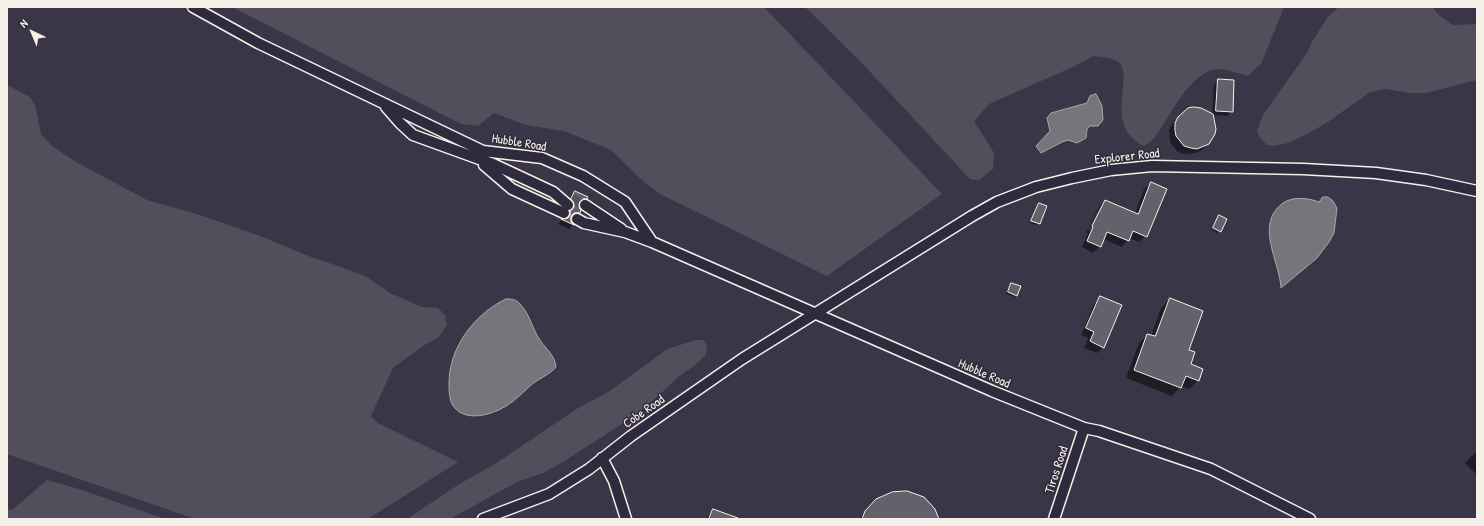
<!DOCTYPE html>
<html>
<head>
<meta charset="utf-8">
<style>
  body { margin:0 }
  #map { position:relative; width:1484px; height:526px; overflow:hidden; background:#3b3647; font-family:"Patrick Hand",sans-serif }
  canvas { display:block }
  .frame { position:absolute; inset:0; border:8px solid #f4f1e8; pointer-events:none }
  .north { position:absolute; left:12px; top:12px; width:40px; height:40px; -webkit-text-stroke:3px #2f2a3d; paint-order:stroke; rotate:316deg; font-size:11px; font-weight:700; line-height:16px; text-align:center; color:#f4f1e8 }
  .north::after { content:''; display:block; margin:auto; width:14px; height:18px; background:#f4f1e8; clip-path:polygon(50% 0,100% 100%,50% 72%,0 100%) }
</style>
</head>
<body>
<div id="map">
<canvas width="1484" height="526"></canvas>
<div class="frame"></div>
<div class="north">N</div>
</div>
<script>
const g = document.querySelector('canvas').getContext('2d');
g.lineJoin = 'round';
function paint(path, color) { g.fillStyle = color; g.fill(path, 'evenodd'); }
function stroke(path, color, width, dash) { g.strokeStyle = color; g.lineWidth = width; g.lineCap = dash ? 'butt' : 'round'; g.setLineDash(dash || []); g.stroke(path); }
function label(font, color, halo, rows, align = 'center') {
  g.font = font + ' "Patrick Hand",sans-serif'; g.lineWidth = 3; g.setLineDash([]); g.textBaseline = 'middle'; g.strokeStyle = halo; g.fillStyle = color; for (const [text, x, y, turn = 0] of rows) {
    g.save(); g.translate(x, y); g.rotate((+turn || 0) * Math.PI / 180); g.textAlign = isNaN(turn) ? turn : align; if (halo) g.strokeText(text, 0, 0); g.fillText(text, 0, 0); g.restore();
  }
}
const green = new Path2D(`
  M232,7H764L942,194L827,276L660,194L645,183L611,150L564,131L526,125L494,113L478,126L461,124Z
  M805,7H1284L1261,64L1248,76C1240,74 1230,70 1221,69C1191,67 1169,119 1154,138C1151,141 1148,144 1144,146C1101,125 1137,73 1117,61C1111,57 1100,57 1093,56L1075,66L989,104L974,121L994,153L993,169L979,180L970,179L859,60Z
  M1339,7H1432L1440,16L1453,25L1477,24V80L1426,93H1409L1386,89L1370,92L1325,124L1309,133L1288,143L1274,146L1267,145L1260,138L1257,131L1263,115L1307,53L1313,40L1328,17Z
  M7,85L30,97L35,105L41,134L53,147L78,163L147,200L197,214L260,236L311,257L338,266L365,276L390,293L422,307L438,308L445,315L447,325L439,337L426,344L393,368L371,416L378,423L458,462L368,519H195L7,454Z
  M696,340H703L707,346L706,354L698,363L678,377L657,397L631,418L563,462L543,473L517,482L450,519H407L461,483L495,464L578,408L610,391L667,349Z
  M47,480L79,489L165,519H7V510L13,509Z`);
const water = new Path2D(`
  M1096,94L1102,106L1103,120L1098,126H1090L1087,129L1086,138L1077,143L1068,140L1062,142L1041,153L1036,146L1050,131L1047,118L1051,113L1087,103L1090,96Z
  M1323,197H1328L1333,201L1337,208L1334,233L1329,242L1317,258L1281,288C1280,262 1254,224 1283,203C1293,196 1309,198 1319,202Z
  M506,299C511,299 516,299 520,304C529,313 532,327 538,337C544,348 555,354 556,367C551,374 536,380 530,386C523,392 517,399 509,404C494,415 463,424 452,404C449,398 449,389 449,383C449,348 474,314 506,299Z`);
const shadow = new Path2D(`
  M1218,80L1232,111L1227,116L1212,115L1214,85Z
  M1179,118L1209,143L1202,150L1196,153L1184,154L1178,152L1170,142L1169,130L1172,124Z
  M1151,183L1146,236L1139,242L1129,238L1122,247L1103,239L1100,246L1093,253L1082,247L1088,233H1086L1099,207L1105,201L1135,214L1144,189ZM1100,207H1102L1090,231L1088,230Z
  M575,192L586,198L582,203H578L579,213L575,217H570V222L573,225L569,229L558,224L562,220L568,223L566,216L571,211L568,204L571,196Z
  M1039,204L1046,207L1037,225L1030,223Z
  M1219,216L1220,231L1218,233L1212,230Z
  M1012,284L1016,296L1015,297L1006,294Z
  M1101,297L1103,347L1097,353L1084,348L1088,338L1081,335L1094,304Z
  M1170,299L1187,350L1189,365L1198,380L1189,389L1181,386L1172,396L1126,378L1139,343L1148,335L1151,336L1161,308Z
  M1477,451V475L1465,463Z
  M877,500L938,519H859Z
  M714,510L739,519H705Z`);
const building = new Path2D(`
  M1218,79L1234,80L1233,112L1216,111Z
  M1194,107L1201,108L1213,114L1216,129L1215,134L1209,144L1197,149L1191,148L1184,146L1176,136L1175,130V123L1178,117L1188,108Z
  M1151,182L1167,189L1147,237L1133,231L1129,241L1107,232L1101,247L1087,241L1093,227L1092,226L1105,200L1138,214Z
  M575,191L588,197L587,199H582L579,202V208L581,210L580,213H574L571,216V222L574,225L561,219L568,218L570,215V211L574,207V203L571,199Z
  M1039,203L1047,206L1040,224L1031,221Z
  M1219,215L1227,219L1221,232L1213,228Z
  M1011,283L1021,286L1017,296L1008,292Z
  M1100,296L1122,305L1104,348L1090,341L1094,332L1086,328Z
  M1170,298L1203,311L1189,350L1195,352L1191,364L1203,369L1199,381L1186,376L1181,388L1134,370L1147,334L1155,336Z
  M907,491L924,497L935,509L939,519H862L865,511L876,499L892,492Z
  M713,509L738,518V519H709Z`);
const minorTunnel = new Path2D(`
  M572,199L585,205`);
const minor = new Path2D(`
  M193,7L258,43L483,151L542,158L583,176L625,202L652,242
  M386,107L400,123L413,135L493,164L553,192L568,205
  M484,165L512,189L564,213
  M585,205L621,229
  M577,219L584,223L625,232L652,242L992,391L1084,428L1099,431L1211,469L1310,519
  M602,458L614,481L626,519
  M483,519L549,494L589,469L631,436L742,359L972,216L997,202L1036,187L1072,178L1111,170L1152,166L1303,169L1376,173L1426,180L1477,191
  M1054,519L1084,428`);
const streetNames = [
  ["Hubble Road",519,143,9],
  ["Explorer Road",1127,157,-6],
  ["Hubble Road",984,374,23],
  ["Cobe Road",644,412,-35],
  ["Tiros Road",1057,470,-72]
];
paint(green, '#534e5c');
paint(water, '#78747b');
stroke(water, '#aaa6a7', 1);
paint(shadow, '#0007');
paint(building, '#65616c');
stroke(building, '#f4f1e8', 1);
stroke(minorTunnel, '#57525f', 10, [10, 5]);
stroke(minor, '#f4f1e8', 13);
stroke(minor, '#2f2a3d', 10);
label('13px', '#f4f1e8', '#2f2a3d', streetNames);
</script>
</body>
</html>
